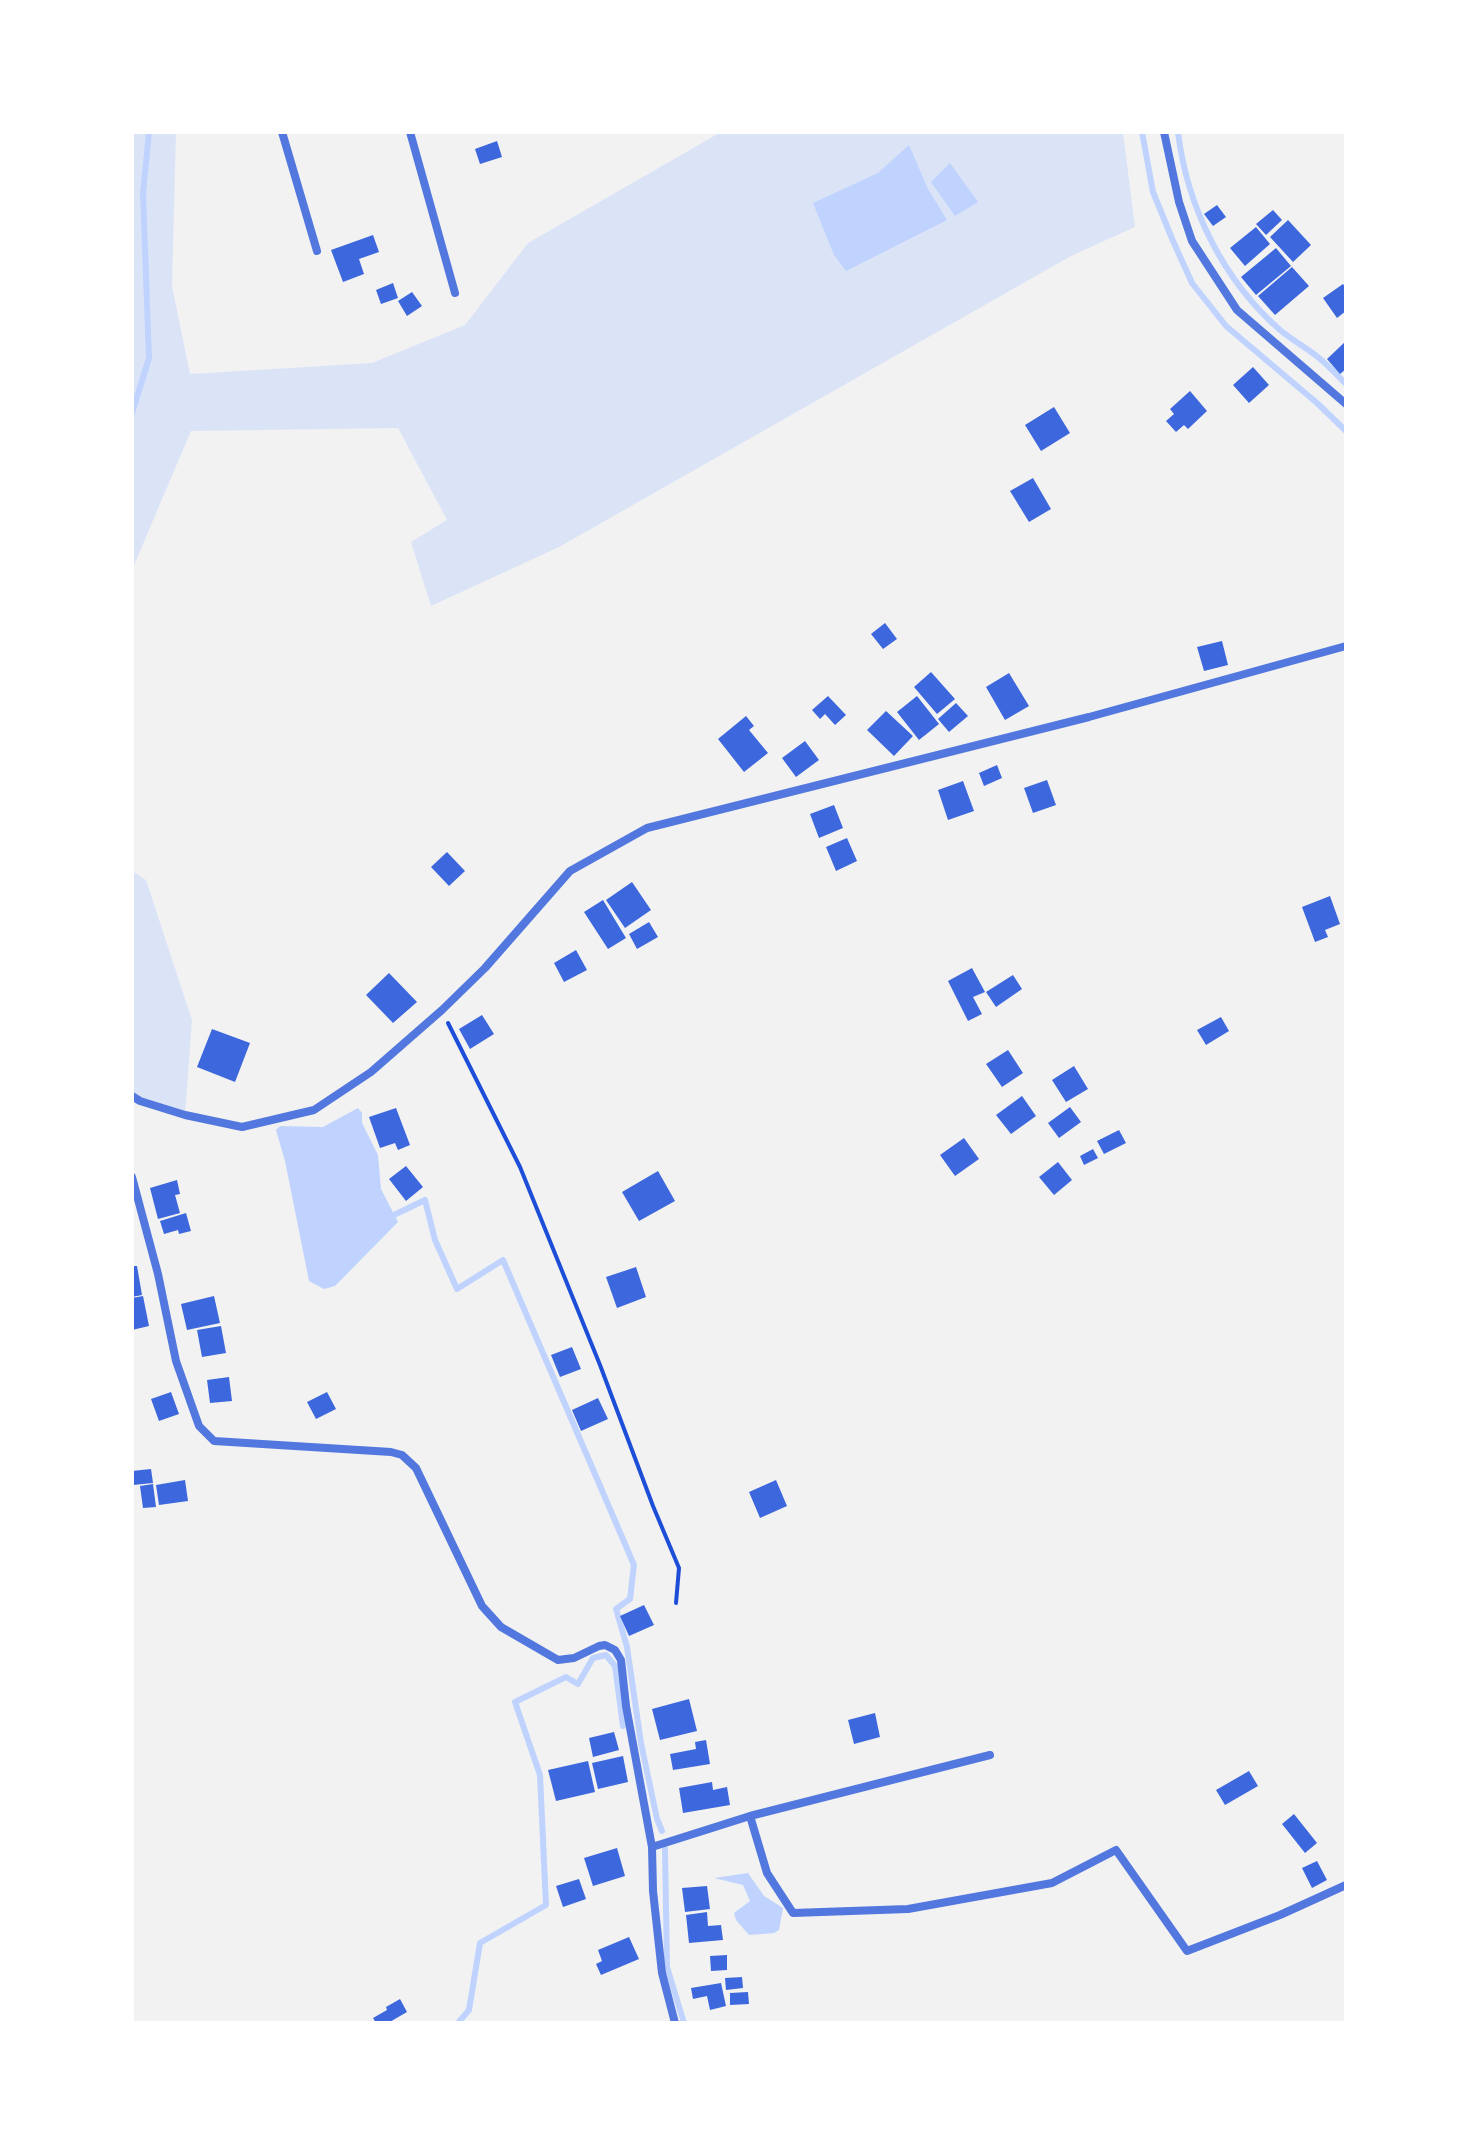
<!DOCTYPE html>
<html>
<head>
<meta charset="utf-8">
<style>
  body { margin:0 }
  #map { position:relative; width:1478px; height:2155px; overflow:hidden; background:#f2f2f2; font-family:"IBM Plex Sans",sans-serif }
  canvas { display:block }
  .frame { position:absolute; inset:0; border:134px solid #fff; pointer-events:none }
</style>
</head>
<body>
<div id="map">
<canvas width="1478" height="2155"></canvas>
<div class="frame"></div>
</div>
<script>
const g = document.querySelector('canvas').getContext('2d');
g.lineJoin = 'round';
function paint(path, color) { g.fillStyle = color; g.fill(path, 'evenodd'); }
function stroke(path, color, width, dash) { g.strokeStyle = color; g.lineWidth = width; g.lineCap = dash ? 'butt' : 'round'; g.setLineDash(dash || []); g.stroke(path); }
const green = new Path2D(`
  M132,132H176L172,286L190,374L372,363L465,325L528,243L721,132H1123L1135,227L1071,256L559,547L431,606L411,542L447,520L398,428L191,431L132,570Z
  M132,871L146,880L192,1020L185,1115L132,1096Z`);
const water = new Path2D(`
  M909,145L928,189L947,220L846,271L834,255L813,203L878,173Z
  M950,163L978,202L955,216L931,182Z
  M358,1108L362,1113V1123L378,1155L381,1189L398,1222L335,1286L324,1289L309,1281L285,1161L276,1130L280,1126L323,1127Z
  M748,1873L764,1896L783,1908L779,1930L774,1933L749,1935L736,1920L734,1913L750,1901L743,1885L714,1878Z`);
const stream = new Path2D(`
  M1142,132L1153,192L1173,241L1192,283L1226,326L1317,403L1346,431
  M1178,132C1187,207 1223,280 1280,330C1292,340 1307,348 1319,358C1329,366 1337,375 1346,384
  M132,413L149,358L143,193L149,132
  M394,1215L425,1200L435,1240L457,1289L503,1260L634,1565L630,1599L616,1609L627,1647L641,1743L657,1819L662,1831
  M665,1849L667,1967L684,2023
  M458,2023L469,2010L480,1943L546,1905L540,1775L515,1702L566,1677L578,1684L593,1658L606,1655L615,1666L623,1726`);
const building = new Path2D(`
  M497,141L502,157L480,164L475,149Z
  M1217,205L1226,217L1213,226L1204,214Z
  M1273,210L1282,220L1266,235L1256,224Z
  M1288,220L1311,245L1293,262L1270,237Z
  M1256,227L1270,244L1245,266L1230,248Z
  M373,235L379,252L359,259L364,274L343,282L331,250Z
  M1276,248L1291,266L1256,295L1241,277Z
  M1292,267L1309,286L1275,315L1258,296Z
  M393,283L398,298L381,304L376,290Z
  M1343,284L1346,288V311L1337,318L1323,298Z
  M412,292L422,306L407,316L398,301Z
  M1346,341V369L1340,374L1327,359Z
  M1253,367L1269,385L1249,403L1233,385Z
  M1190,391L1207,411L1188,429L1184,425L1176,432L1166,421L1174,414L1170,409Z
  M1054,407L1070,433L1041,451L1025,425Z
  M1033,478L1051,509L1029,522L1010,491Z
  M885,623L897,639L883,649L871,634Z
  M1222,641L1228,665L1204,671L1197,647Z
  M931,672L955,699L937,714L914,687Z
  M1009,673L1029,706L1005,720L986,687Z
  M828,696L846,715L835,725L825,714L820,719L812,710Z
  M917,696L939,724L919,740L897,712Z
  M956,703L968,716L949,732L938,719Z
  M886,711L913,736L894,756L867,730Z
  M746,716L754,726L749,730L768,753L744,772L718,739Z
  M805,741L819,760L796,777L782,758Z
  M997,765L1002,778L984,786L979,773Z
  M1047,780L1056,805L1033,813L1024,788Z
  M963,781L974,811L948,820L938,790Z
  M834,805L843,828L819,838L810,814Z
  M847,838L857,861L836,871L826,847Z
  M447,852L465,871L449,886L431,867Z
  M632,882L651,910L625,928L606,900Z
  M1330,896L1340,924L1325,930L1328,937L1315,942L1302,907Z
  M603,900L626,938L608,949L584,912Z
  M649,922L658,937L637,949L629,934Z
  M576,950L587,970L564,982L554,963Z
  M972,968L985,992L973,997L982,1014L968,1021L948,981Z
  M389,973L417,1002L393,1023L366,995Z
  M1013,975L1022,989L996,1007L986,992Z
  M482,1015L494,1034L470,1049L459,1029Z
  M1221,1017L1229,1031L1206,1045L1197,1030Z
  M212,1029L250,1043L235,1082L197,1067Z
  M1008,1050L1023,1073L1002,1087L986,1064Z
  M1074,1066L1088,1089L1066,1102L1052,1080Z
  M1022,1096L1036,1116L1011,1134L996,1115Z
  M1070,1107L1081,1122L1059,1138L1048,1123Z
  M396,1108L410,1145L398,1150L395,1143L380,1148L369,1117Z
  M1119,1130L1126,1143L1104,1154L1097,1141Z
  M964,1138L979,1159L955,1176L940,1155Z
  M1093,1149L1098,1158L1084,1165L1080,1156Z
  M1058,1162L1072,1180L1054,1195L1039,1177Z
  M406,1166L423,1187L406,1201L389,1179Z
  M658,1171L675,1201L639,1221L622,1192Z
  M177,1180L180,1194L175,1195L180,1213L158,1219L150,1188Z
  M186,1213L191,1231L179,1234L178,1230L164,1234L160,1221Z
  M132,1266H137L142,1295L132,1297Z
  M636,1267L646,1297L617,1308L606,1277Z
  M143,1296L149,1326L132,1330V1298Z
  M214,1296L220,1323L187,1330L181,1304Z
  M221,1326L226,1353L202,1357L197,1330Z
  M572,1347L581,1369L560,1377L551,1355Z
  M229,1377L232,1401L210,1403L207,1380Z
  M171,1392L179,1414L159,1421L151,1399Z
  M327,1392L336,1409L316,1419L307,1402Z
  M598,1398L608,1419L581,1431L572,1410Z
  M151,1469L153,1483L133,1485L132,1471Z
  M185,1480L188,1501L159,1505L156,1485Z
  M776,1480L787,1506L760,1518L749,1492Z
  M153,1484L156,1507L143,1508L140,1486Z
  M644,1605L654,1625L629,1636L620,1616Z
  M689,1699L697,1731L660,1740L652,1709Z
  M875,1713L880,1737L854,1744L848,1720Z
  M614,1732L619,1750L593,1757L589,1738Z
  M706,1740L710,1764L673,1770L670,1754L696,1749L695,1742Z
  M623,1756L628,1782L598,1789L592,1763Z
  M588,1761L595,1792L556,1801L548,1770Z
  M1249,1771L1258,1786L1225,1805L1216,1790Z
  M712,1782L713,1790L727,1787L730,1805L683,1813L679,1788Z
  M1294,1814L1317,1843L1305,1853L1282,1824Z
  M617,1848L625,1876L593,1886L584,1858Z
  M1317,1861L1327,1880L1312,1888L1302,1868Z
  M579,1879L586,1899L563,1907L556,1886Z
  M707,1886L710,1909L685,1912L682,1888Z
  M707,1912L708,1926L721,1925L723,1940L689,1943L686,1915Z
  M629,1937L639,1959L601,1975L596,1964L602,1961L598,1950Z
  M727,1955V1970L711,1971L710,1956Z
  M742,1977L743,1988L726,1990L725,1978Z
  M721,1983L726,2006L710,2010L707,1996L693,1999L691,1988Z
  M748,1992L749,2004L730,2005V1993Z
  M400,1999L407,2012L388,2023H376L373,2018L387,2010L386,2007Z`);
const path = new Path2D(`
  M448,1023L520,1167L600,1365L653,1506L679,1568L676,1603`);
const minor = new Path2D(`
  M282,132L317,251
  M410,132L455,293
  M1164,132L1179,202L1192,241L1237,310L1346,404
  M132,1096L140,1101L185,1115L242,1127L314,1110L371,1072L442,1010L485,968L570,871L647,828L1089,717L1346,646
  M132,1177L158,1274L176,1361L199,1426L214,1441L391,1452L402,1455L416,1468L482,1606L501,1627L558,1660L574,1658L599,1646L605,1645L615,1650L621,1660L626,1706L652,1847L653,1891L662,1973L675,2023
  M750,1816L990,1755
  M652,1847L750,1816L767,1873L793,1913L908,1909L1052,1883L1116,1850L1187,1951L1280,1915L1346,1885`);
paint(green, '#dbe4f7');
paint(water, '#bfd3fe');
stroke(stream, '#bfd3fe', 6);
paint(building, '#3d67dc');
stroke(path, '#1d4ed8', 4);
stroke(minor, '#5277de', 8);
</script>
</body>
</html>
